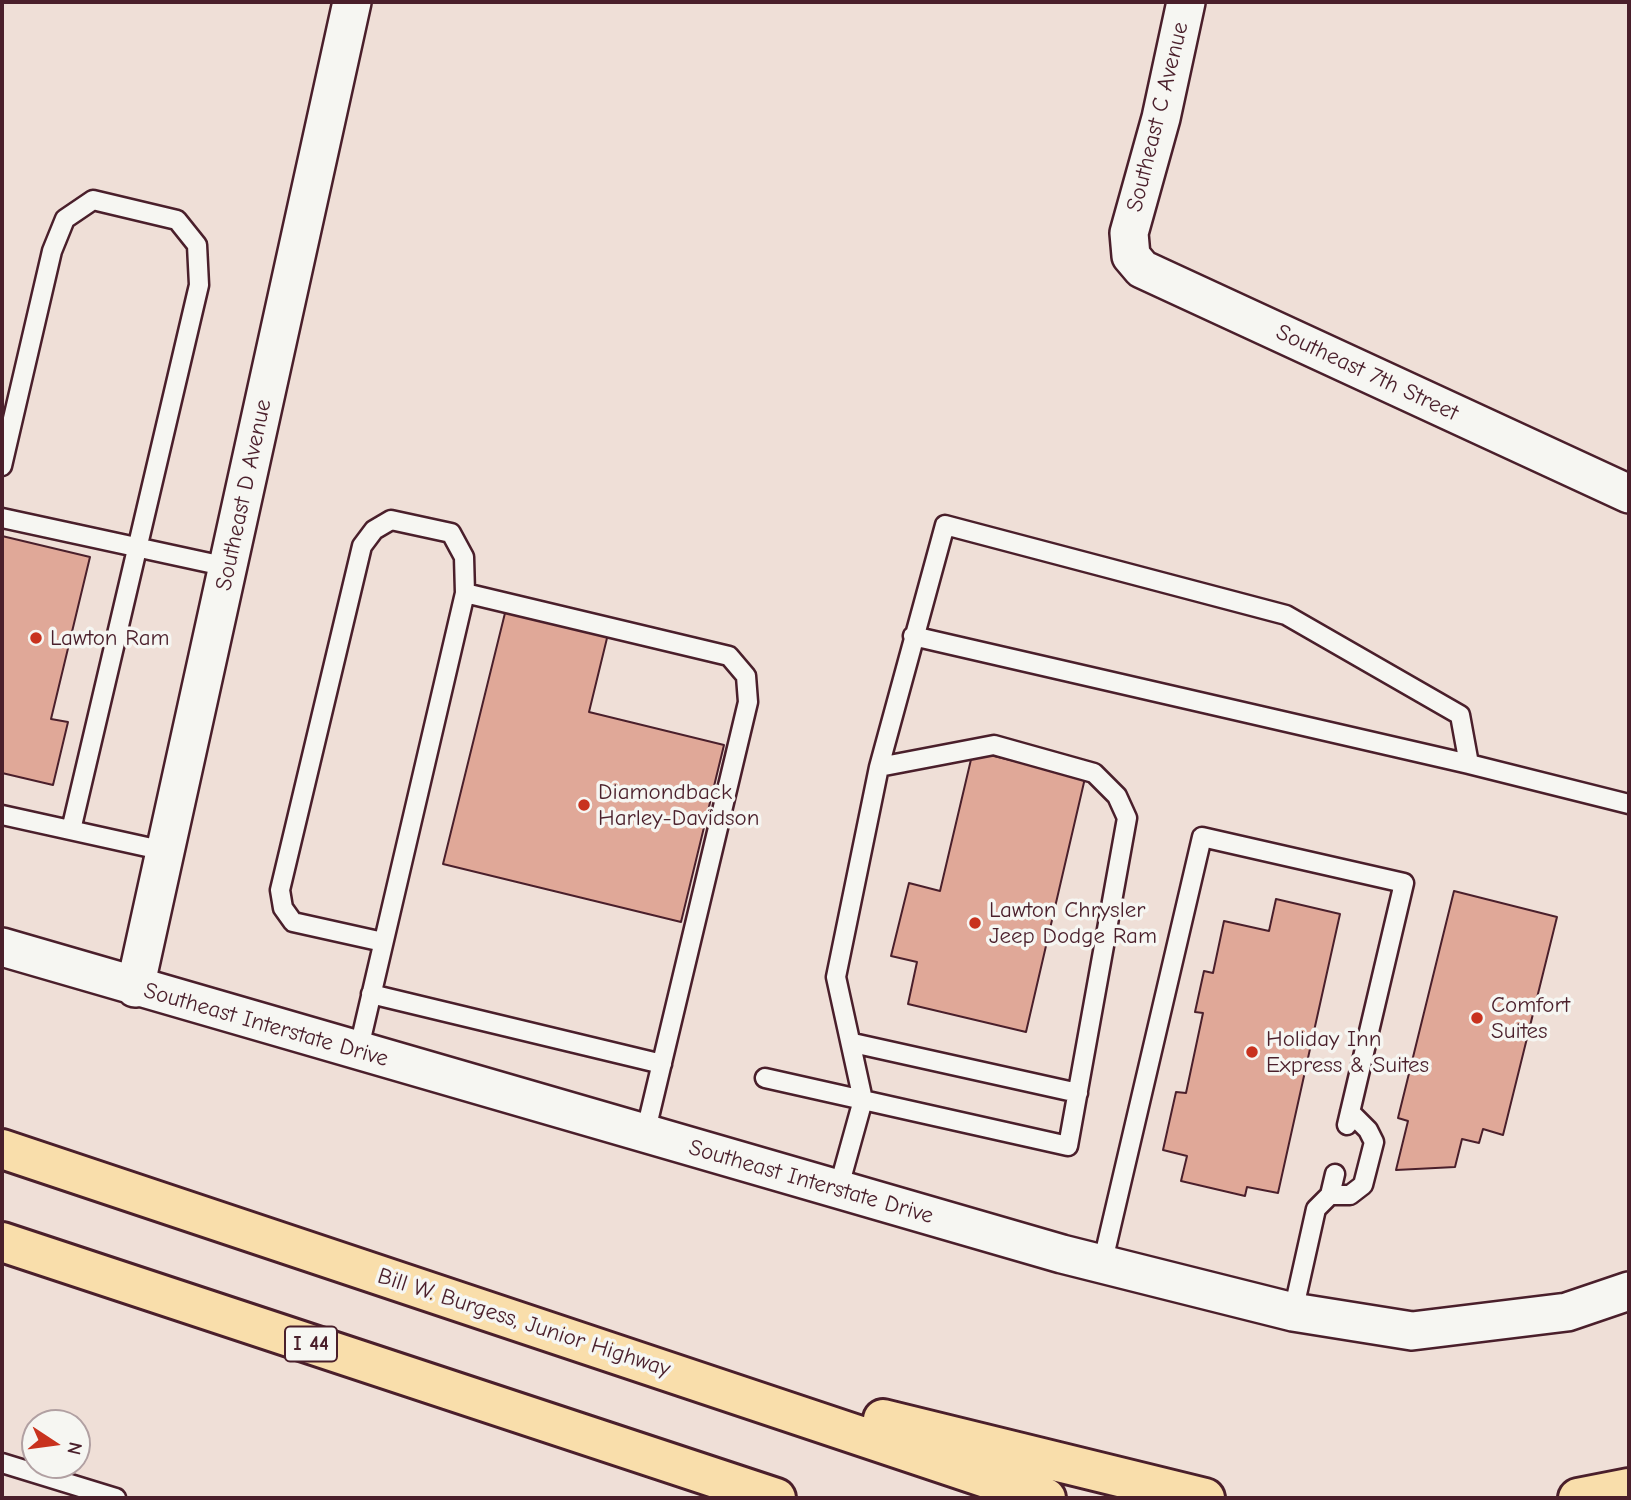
<!DOCTYPE html>
<html>
<head>
<meta charset="utf-8">
<style>
  body { margin:0 }
  #map { position:relative; width:1631px; height:1500px; overflow:hidden; background:#efdfd7; font-family:"Comic Neue",sans-serif }
  canvas { display:block }
  .frame { position:absolute; inset:0; border:4px solid #4a1f2b; pointer-events:none }
  .north { position:absolute; left:21px; top:1409px; width:70px; height:70px; box-sizing:border-box; background:#f6f6f2; border:2px solid #b1a0a2; border-radius:50%; rotate:103deg; font-size:19px; font-weight:700; line-height:28px; text-align:center; color:#4a1f2b }
  .north::after { content:''; display:block; margin:auto; width:24px; height:32px; background:#c8321e; clip-path:polygon(50% 0,100% 100%,50% 72%,0 100%) }
</style>
</head>
<body>
<div id="map">
<canvas width="1631" height="1500"></canvas>
<div class="frame"></div>
<div class="north">N</div>
</div>
<script>
const g = document.querySelector('canvas').getContext('2d');
g.lineJoin = 'round';
function paint(path, color) { g.fillStyle = color; g.fill(path, 'evenodd'); }
function stroke(path, color, width, dash) { g.strokeStyle = color; g.lineWidth = width; g.lineCap = dash ? 'butt' : 'round'; g.setLineDash(dash || []); g.stroke(path); }
function label(font, color, halo, rows, align = 'center') {
  g.font = font + ' "Comic Neue",sans-serif'; g.lineWidth = 7; g.setLineDash([]); g.textBaseline = 'middle'; g.strokeStyle = halo; g.fillStyle = color; for (const [text, x, y, turn = 0] of rows) {
    g.save(); g.translate(x, y); g.rotate((+turn || 0) * Math.PI / 180); g.textAlign = isNaN(turn) ? turn : align; if (halo) g.strokeText(text, 0, 0); g.fillText(text, 0, 0); g.restore();
  }
}
const building = new Path2D(`
  M2,536L90,557L51,719L68,722L53,785L2,773Z
  M506,609L608,634L589,712L724,745L681,922L443,864Z
  M973,751L1085,778L1026,1032L908,1004L917,962L891,956L909,883L940,891Z
  M1454,891L1557,917L1503,1135L1483,1129L1479,1143L1462,1139L1455,1167L1396,1170L1408,1121L1398,1118Z
  M1276,899L1340,914L1278,1193L1247,1187L1245,1196L1181,1181L1187,1156L1163,1150L1176,1092L1186,1093L1203,1013L1195,1012L1204,971L1213,973L1224,921L1269,931Z`);
const lane = new Path2D(`
  M2,466L52,251L65,219L93,200L177,220L197,245L199,285L71,830
  M2,518L228,567
  M913,636L1469,764
  M994,745L1094,773L1117,796L1127,818L1068,1146L863,1100L836,977L879,767Z
  M879,767L945,525L1286,615L1460,715L1469,764L1629,804
  M2,815L165,851
  M383,942L293,922L283,908L280,890L362,546L374,530L391,520L451,533L464,557L465,593L729,656L746,676L748,702L645,1134
  M371,994L662,1064
  M853,1043L1078,1093
  M358,1052L465,593
  M765,1078L863,1100L838,1190
  M1330,1195H1350L1363,1185L1374,1142L1368,1130L1350,1112
  M1102,1265L1202,837L1404,883L1347,1125
  M1293,1312L1316,1209L1330,1195L1335,1174
  M2,1463L116,1498`);
const street = new Path2D(`
  M1186,2L1161,118L1129,233L1131,256L1142,269L1629,494
  M2,947L1062,1254L1293,1312L1412,1331L1567,1312L1629,1291
  M135,988L352,2`);
const highway = new Path2D(`
  M2,1149L1046,1498
  M2,1242L776,1498
  M883,1419L1205,1498
  M1578,1498L1629,1488`);
const markers = [
  [36,638,7,"#c8321e"],
  [584,805,7,"#c8321e"],
  [975,923,7,"#c8321e"],
  [1477,1018,7,"#c8321e"],
  [1252,1052,7,"#c8321e"]
];
const shields = [
  [311,1344,52]
];
const shieldNames = [
  ["I 44",311,1344]
];
const streetNames = [
  ["Southeast C Avenue",1158,117,-76],
  ["Southeast 7th Street",1367,373,25],
  ["Southeast D Avenue",244,495,-78],
  ["Southeast Interstate Drive",266,1025,16],
  ["Southeast Interstate Drive",811,1182,16],
  ["Bill W. Burgess, Junior Highway",524,1323,18]
];
const poiNames = [
  ["Lawton Ram",50,638],
  ["Diamondback",598,792],
  ["Harley-Davidson",598,818],
  ["Lawton Chrysler",989,910],
  ["Jeep Dodge Ram",989,936],
  ["Comfort",1491,1005],
  ["Suites",1491,1031],
  ["Holiday Inn",1266,1039],
  ["Express & Suites",1266,1065]
];
paint(building, '#e0a898');
stroke(building, '#4a1f2b', 2);
stroke(lane, '#4a1f2b', 23);
stroke(street, '#4a1f2b', 42);
stroke(highway, '#4a1f2b', 44);
stroke(lane, '#f6f6f2', 18);
stroke(street, '#f6f6f2', 37);
stroke(highway, '#f9deab', 38);
for (const [x, y, r, color] of markers) { const dot = new Path2D(); dot.arc(x, y, r, 0, 2 * Math.PI); g.fillStyle = color; g.fill(dot); stroke(dot, '#f6f6f2', 2.5); }
for (const [x, y, w] of shields) { const box = new Path2D(); box.roundRect(x - w / 2, y - 17.5, w, 35, 5); g.fillStyle = '#f6f6f2'; g.fill(box); stroke(box, '#4a1f2b', 2); }
label('bold 21px', '#4a1f2b', null, shieldNames);
label('23px', '#4a1f2b', '#f6f6f2', streetNames);
label('23px', '#4a1f2b', '#f6f6f2', poiNames, 'left');
</script>
</body>
</html>
